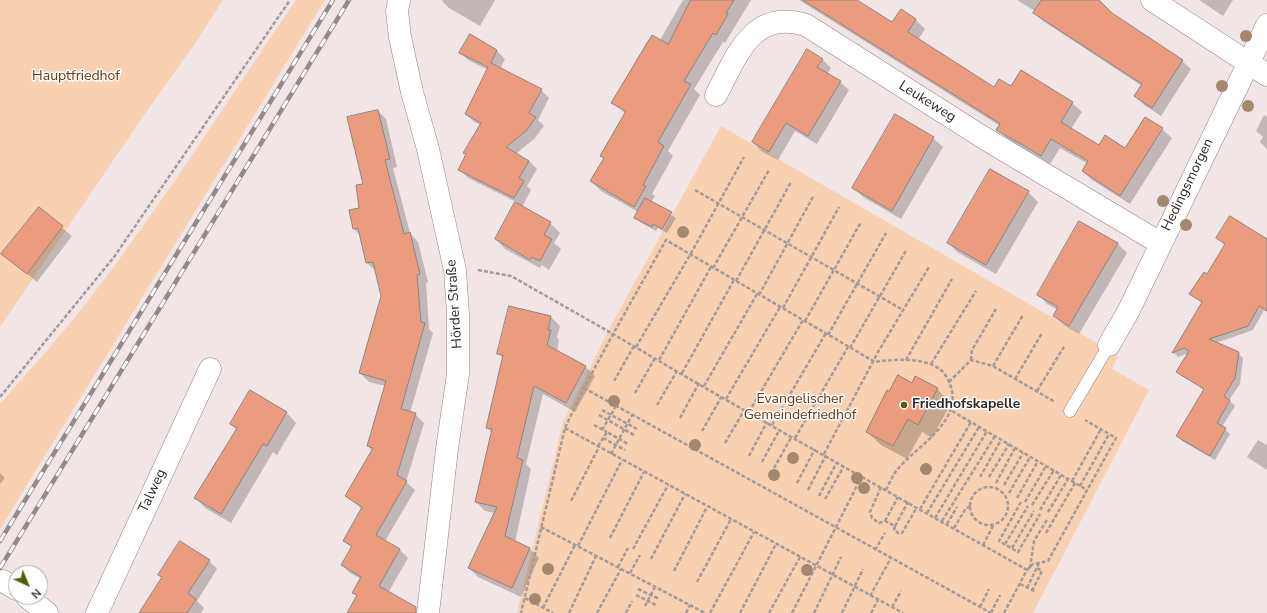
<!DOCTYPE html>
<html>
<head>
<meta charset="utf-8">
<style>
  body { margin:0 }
  #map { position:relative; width:1267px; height:613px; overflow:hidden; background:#f2e5e5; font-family:"Nunito Sans",sans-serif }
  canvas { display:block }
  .north { position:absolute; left:8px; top:565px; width:40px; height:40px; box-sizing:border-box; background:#fff; border:1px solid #aba9a9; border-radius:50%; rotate:136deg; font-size:11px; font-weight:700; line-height:16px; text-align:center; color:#2e2929 }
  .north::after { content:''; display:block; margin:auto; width:14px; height:18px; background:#4e6004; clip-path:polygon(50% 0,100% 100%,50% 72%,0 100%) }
</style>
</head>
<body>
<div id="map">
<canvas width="1267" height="613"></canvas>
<div class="north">N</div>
</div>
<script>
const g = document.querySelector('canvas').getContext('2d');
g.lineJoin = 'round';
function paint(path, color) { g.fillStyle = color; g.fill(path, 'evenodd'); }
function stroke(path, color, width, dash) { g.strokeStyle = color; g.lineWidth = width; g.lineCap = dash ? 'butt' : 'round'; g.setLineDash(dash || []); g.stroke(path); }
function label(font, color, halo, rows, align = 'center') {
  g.font = font + ' "Nunito Sans",sans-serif'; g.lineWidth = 3; g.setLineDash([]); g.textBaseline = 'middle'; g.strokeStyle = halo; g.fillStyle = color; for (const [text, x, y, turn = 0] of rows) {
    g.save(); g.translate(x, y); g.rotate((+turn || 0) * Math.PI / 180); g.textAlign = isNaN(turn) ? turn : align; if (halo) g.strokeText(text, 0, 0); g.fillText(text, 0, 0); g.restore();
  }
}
const green = new Path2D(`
  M0,0H223L196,42L142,118L0,327Z
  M296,0H325L0,529V404C32,368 64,332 94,293C166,199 229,98 296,0Z
  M721,126L1107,349L1118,356L1112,369L1149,390L1033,613H517L563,422L608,331Z`);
const shadow = new Path2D(`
  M443,0H495L480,26L449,8L442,1Z
  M683,0H751L725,43L723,42L694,89L700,95L668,151L673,156L652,194L655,196L651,202L676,218L667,233L658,228L656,231L640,222L635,217L638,212L601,191L591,181L604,159L601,155L626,114L612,103L645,45L652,36L660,40Z
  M799,0H855L893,24L916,20L925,29L918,40L995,88H1011L1022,71L1072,103L1082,112L1071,129L1099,146L1125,149L1162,129L1172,138L1130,204L1092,180L1083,171L1088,164L1060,148L1050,164L1007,139L998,130L1000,126Z
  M1017,0H1096L1112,14L1182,61L1191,69L1161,116L1144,105L1135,96L1142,86L1043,21L1034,13L1035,11Z
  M1199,0H1233L1223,16Z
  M470,36L497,51L505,59L500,69L541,90L549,98L538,120L544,126L535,138L516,154L529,161L537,169L527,186L531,190L522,207L550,223L560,233L554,243L561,249L549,270L542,265L540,268L505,249L496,239L516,202L468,178L460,170L481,125L474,122L466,114L488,70L468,60L460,52Z
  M822,59L831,68L827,74L840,82L849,90L817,144L795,131L778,160L761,151L753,142Z
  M378,111L386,119L397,167L393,168L410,233L418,242L428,282L426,283L429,329L433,333L410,413L415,414L424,423L406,482L415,490L385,541L400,550L408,558L388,593L413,613H349L358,597L353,593L361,579L350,573L342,565L352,548L344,541L362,509L346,496L372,451L368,446L385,386L369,382L360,373L382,296L376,271L367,263L361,236L354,229L360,209Z
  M1264,115L1267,117V149L1260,142L1263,137L1256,131Z
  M933,138L943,147L901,219L863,197L854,188Z
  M1028,192L1038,202L996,274L957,252L948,242Z
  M39,209L72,236L37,282L3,254Z
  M1080,222L1118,244L1127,253L1079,334L1064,325L1054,316L1058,310L1047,304L1038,294Z
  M1218,238L1267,240V312L1264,310L1253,330L1216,343L1238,353L1243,358L1240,384L1229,400L1235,406L1222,427L1230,434L1215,460L1182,441L1177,436L1204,390L1178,372L1189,353L1178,357L1173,352L1202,303L1191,294L1207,275L1226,245Z
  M551,317L560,326L557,337L559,340L557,351L586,367L595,376L575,412L543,394L526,464L531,469L515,542L530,549L539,558L521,597L478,577L469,568L495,513L485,511L476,502L492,433L487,428L503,358L498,354Z
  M912,384L937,389L951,403L932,438L922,432L907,459L881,445L867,432Z
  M250,391L287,413L296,423L277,455L273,452L231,523L205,508L196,498L237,430L231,424Z
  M1258,440L1267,445V470L1247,457Z
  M0,473L5,478L0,484Z
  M209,561L217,569L197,601L204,608L201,613H147L163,578L160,575Z`);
const building = new Path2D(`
  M691,0H734L726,13L728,14L716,35L713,33L684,81L691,84L658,142L664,146L643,185L646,186L634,207L590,181L604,158L600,156L626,111L611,103L652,35L668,44Z
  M803,0H857L892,22L901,9L916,19L908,32L994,87L999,79L1011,86L1021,70L1073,102L1061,122L1099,145L1105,135L1125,148L1145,117L1163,128L1120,196L1082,171L1088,161L1051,139L1041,156L1028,148L996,130L1000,124Z
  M1042,0H1099L1112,13L1183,60L1152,108L1134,96L1142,84L1033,13Z
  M470,34L497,50L491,63L542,89L529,113L536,117L527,130L506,147L529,161L519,178L524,181L514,198L458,170L466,154L463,153L481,123L465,114L488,67L459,53Z
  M807,49L823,59L817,67L841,81L808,136L786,123L769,152L752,142Z
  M378,110L390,159L385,160L404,234L410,232L420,274L417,275L421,322L425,323L401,409L416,413L397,475L407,481L376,535L400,549L379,586L416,607V613H347L357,595L352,593L361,577L341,565L352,546L343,541L362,507L345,496L373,448L367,446L386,381L359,373L381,296L373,262L366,263L358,228L353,229L349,210L359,208L356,185L363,184L347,117Z
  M895,114L934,137L892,211L852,188Z
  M990,169L1029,191L986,265L947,243Z
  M645,198L672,212L662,229L653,224L652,227L634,218Z
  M515,202L551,222L544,235L552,239L540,261L532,257L530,260L495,239Z
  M39,207L63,226L27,274L1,254Z
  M1230,216L1267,239V311L1259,306L1248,326L1209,339L1239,352L1235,378L1224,396L1230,400L1217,423L1226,428L1210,456L1176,436L1204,389L1176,372L1189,351L1184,348L1172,353L1202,302L1189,294L1204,272L1207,274L1225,244L1216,238Z
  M1079,221L1118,243L1069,326L1053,316L1058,307L1037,295Z
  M509,306L551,316L548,330H551L547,345L586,366L566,403L534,386L517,458L523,460L505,536L530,548L512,588L468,568L497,507L475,502L492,429L486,428L503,355L497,354Z
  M898,375L912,383L915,376L938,388L918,425L908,419L893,446L866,432L887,390L889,391Z
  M250,390L287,412L267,446L263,444L221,514L194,498L237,428L230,424Z
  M180,541L210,560L188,593L196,599L187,613H139L162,577L158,575Z`);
const path = new Path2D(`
  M695,190L903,310
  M713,268L769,170
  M478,270L511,276L613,334L584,388L565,428L521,613
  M736,281L791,182
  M759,295L814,195
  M783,308L839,207
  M805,321L861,222
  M828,335L886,233
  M636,347L690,255L744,157
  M850,348L907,249
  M659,360L711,267
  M906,360L952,279
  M971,360L972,350L996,309
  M931,364L976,291
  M993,366L1023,315
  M682,373L734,280
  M1015,379L1042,333
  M614,381L634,346
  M949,382L971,360L993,366L1055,402
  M704,386L757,294
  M584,388L991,613
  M1037,391L1065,345
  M635,393L655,358
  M0,397L114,257L290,0
  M726,399L780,307
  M657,405L677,371
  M602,410L637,429
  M952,411L1087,490
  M749,412L803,320
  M599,415L634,435
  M680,418L699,383
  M594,425L607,432
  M772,425L826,333
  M565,428L903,613
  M602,430L616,406
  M702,431L722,396
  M603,438L625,450
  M795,438L848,347
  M725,443L745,409
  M598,446L607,432L628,444
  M611,454L632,415
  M824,454L878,352L929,267
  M749,456L767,422
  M762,462L780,429
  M774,468L792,436
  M980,477L1001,440
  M989,477L1009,444
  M1072,481L1101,429
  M797,483L815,449
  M996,483L1015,448
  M1004,485L1023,453
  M1080,486L1109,434
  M881,487L870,512L872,518L879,523L885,521L895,526L894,530L898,533H902L917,507
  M970 506a19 19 0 1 1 38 0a19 19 0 1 1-38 0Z
  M808,490L826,455
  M886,490C889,484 892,477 896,471C919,443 971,418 946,376C934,356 894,359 875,362L666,240L613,334C750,415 889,492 1027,570
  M1009,493L1030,457
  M819,496L837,462
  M1017,498L1038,461
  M825,499L844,466
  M571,501L599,447
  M1021,502L999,541L1018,552L1040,514
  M1025,502L1046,466
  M1032,505L1054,470
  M920,509L971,422
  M1040,510L1061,475
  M1048,512L1068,479
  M927,513L979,427
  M935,518L987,431
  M885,521L898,497
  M942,521L995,436
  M947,524L957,507
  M895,526L908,502
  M541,527L705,613
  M954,528L966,508L970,507
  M1046,533L1075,483
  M610,538L644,472
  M1005,544L1028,506
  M983,545L994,524
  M578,546L622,460
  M1012,548L1034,511
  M633,549L668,485
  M875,550L885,533
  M651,559L685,494
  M618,567L628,548
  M1030,568L1034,541L1048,518
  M674,571L707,507
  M630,573L640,555
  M697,582L731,519
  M1020,584L1036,592
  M1027,588L1039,563
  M638,589L659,599
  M1032,591L1042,571L1037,568
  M636,595L656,605
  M870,596L891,558
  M525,598L553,613
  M645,606L655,587
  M892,607L901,591
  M980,607L989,589
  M543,608L575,545
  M569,613L596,556
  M597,613L621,569
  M626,613L632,601
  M686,613L690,605
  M710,613L754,532
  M740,613L776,544
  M769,613L800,557
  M792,613L862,476
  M814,613L841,557
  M842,613L863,569
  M871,613L878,600
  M991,613L1000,595
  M1004,613L1027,570L1033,564L1048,561L1116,438L1085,420`);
const service = new Path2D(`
  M1070,411L1109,345`);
const minor = new Path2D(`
  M399,0L397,11L400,37L412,92L428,149L455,270L458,314V374L447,449L428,613
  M1152,0L1267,75
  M716,95C737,56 752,8 806,25L984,138L1160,243
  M1109,345L1128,312L1267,25
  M3,581L16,589
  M27,597L47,613
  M97,613L210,369`);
const rail = new Path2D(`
  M0,541L333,0
  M0,568L349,0`);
const trees = [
  [1246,36],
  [1222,86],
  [1248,106],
  [1163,201],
  [1186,225],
  [683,232],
  [614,401],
  [695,445],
  [793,458],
  [926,469],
  [774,475],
  [857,478],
  [864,488],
  [548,569],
  [807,570],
  [535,599]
];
const markers = [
  [904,405,4,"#4e6004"]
];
const parkNames = [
  ["Hauptfriedhof",76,77],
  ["Evangelischer",800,400],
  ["Gemeindefriedhof",800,416]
];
const streetNames = [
  ["Leukeweg",927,102,32],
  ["Hedingsmorgen",1188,185,-64],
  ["Hörder Straße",455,304,-94],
  ["Talweg",153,491,-65]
];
const poiNames = [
  ["Friedhofskapelle",912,405]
];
paint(green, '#f8d1b2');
paint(shadow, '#0003');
paint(building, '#ec9c7e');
stroke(building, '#8e837f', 1);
stroke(service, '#908484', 13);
stroke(minor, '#908484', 23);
stroke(path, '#a49a9a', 2.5, [4, 2]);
stroke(service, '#fff', 12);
stroke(minor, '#fff', 22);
stroke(rail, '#928989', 4.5);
stroke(rail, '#fff', 3, [9]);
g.fillStyle = '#a4876f';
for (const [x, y] of trees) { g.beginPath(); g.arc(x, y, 6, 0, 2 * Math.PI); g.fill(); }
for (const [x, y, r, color] of markers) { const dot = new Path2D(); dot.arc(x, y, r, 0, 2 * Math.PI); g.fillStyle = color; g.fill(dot); stroke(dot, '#fff', 1.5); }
label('14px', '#643a0f', '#fff', parkNames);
label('14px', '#2e2929', '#fff', streetNames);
label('bold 14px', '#2e2929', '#fff', poiNames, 'left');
</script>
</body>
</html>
